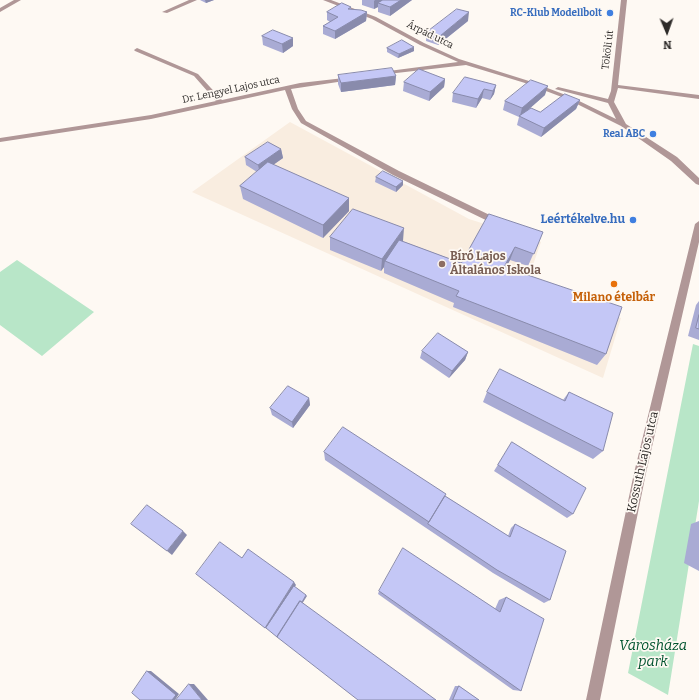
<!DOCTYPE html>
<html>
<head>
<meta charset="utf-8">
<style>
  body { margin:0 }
  #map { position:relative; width:699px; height:700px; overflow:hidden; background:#fef9f3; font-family:Bitter,serif }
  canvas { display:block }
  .north { position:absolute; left:647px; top:12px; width:40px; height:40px; -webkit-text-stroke:3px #fef9f3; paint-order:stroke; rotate:178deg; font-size:11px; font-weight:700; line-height:16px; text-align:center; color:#2e2b29 }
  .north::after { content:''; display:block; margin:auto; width:14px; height:18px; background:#2e2b29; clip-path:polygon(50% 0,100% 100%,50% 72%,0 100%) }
</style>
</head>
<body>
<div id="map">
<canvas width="699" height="700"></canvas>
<div class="north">N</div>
</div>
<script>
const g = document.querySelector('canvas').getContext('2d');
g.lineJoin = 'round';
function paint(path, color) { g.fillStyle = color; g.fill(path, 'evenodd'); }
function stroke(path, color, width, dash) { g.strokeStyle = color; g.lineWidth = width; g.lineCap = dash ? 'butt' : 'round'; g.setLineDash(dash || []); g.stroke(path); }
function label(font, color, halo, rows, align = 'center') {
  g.font = font + ' Bitter,serif'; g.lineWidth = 3.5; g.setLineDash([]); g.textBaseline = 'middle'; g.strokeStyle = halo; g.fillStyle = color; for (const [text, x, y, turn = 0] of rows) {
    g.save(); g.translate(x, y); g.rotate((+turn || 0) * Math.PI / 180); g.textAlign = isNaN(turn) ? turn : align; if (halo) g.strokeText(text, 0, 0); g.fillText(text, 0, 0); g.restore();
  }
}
const built = new Path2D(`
  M290,122L469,219L541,242L526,285L621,318L603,378L192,192Z`);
const green = new Path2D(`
  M17,260L94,312L42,356L0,325V272Z
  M693,344L699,346V501L668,695L628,673Z`);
const minor = new Path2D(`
  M14,0H21L0,12V8Z
  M189,0H197L167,13L162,12Z
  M323,0H331L376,17L424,43L459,59L529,81L571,97L616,119L608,103L555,89L558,87L608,99L611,91L621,0H627L618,85L699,95V99L618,88L614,102L626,124L677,157L699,178V185L696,184L671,161L621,126L567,99L525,83L466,65L379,75V73L381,72L458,62L420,45L372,19Z
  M137,48L198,74L222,100L300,83L353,77V79L351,80L291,89L298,109L306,121L399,171L502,221L503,223L502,225H496L393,175L301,123L292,109L285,90L151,119L0,142V138L151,115L216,101L194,76L135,51L134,50Z
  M699,221V242L646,473L600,700H586L634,473L695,224Z`);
const wall = new Path2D(`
  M200,0H214L206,3Z
  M362,0H412L390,16L378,12V7L374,9L362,5Z
  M351,7V9L367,12L366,21L335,39L323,34V26L330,22L327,20V12Z
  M468,21L438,45L426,41L427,32Z
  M262,36L293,46L283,53L263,45Z
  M387,48L414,51L398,58L387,52Z
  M338,75L396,76L395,85L341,92L338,84Z
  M445,79L444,87L429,101L403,91L404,82Z
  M496,85L494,94L490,100L482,98L476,108L452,102L453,93Z
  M545,95L528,110L540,112L580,100L576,109L541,137L517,125L519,117L503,110L505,101Z
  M281,149L283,158L273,165L349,211L323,238L243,199L240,186L257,172L246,165L245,157Z
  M376,177L403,185L396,192L375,182Z
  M543,232L528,266L510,260L506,268L606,354L597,365L453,307L454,303L384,273V267L381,271L330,250V237L402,241L461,263Z
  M699,301V340L688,336L696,305Z
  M422,351L468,352L465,360L449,378L420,358Z
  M487,392L563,400L569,392L603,451L593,459L483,402Z
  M309,398L310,405L293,428L272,415L270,408Z
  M512,442L573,514L567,518L494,471Z
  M324,452L445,496L508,536L511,528L515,524L550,600L544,603L493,573L325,460Z
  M699,521V571L684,563L691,524Z
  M379,591L495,609L499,600L506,597L521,691L513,690L378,594Z
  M455,686H459L479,700H449Z`);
const shadedWall = new Path2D(`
  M205,0H214L206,3Z
  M375,0H388L378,3V7L374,9V1Z
  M401,0H412L390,16V7Z
  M367,12L366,21L335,39V31Z
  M469,12L468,21L438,45L440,36Z
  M293,38V46L283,53L282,44Z
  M414,47V51L398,58L399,54Z
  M396,76L395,85L341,92V83Z
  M445,79L444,87L429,101L430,92Z
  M496,85L494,94L490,100L493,91Z
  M548,86L545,95L521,116H520L522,108Z
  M484,89L482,98L476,108L478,99Z
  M580,100L576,109L541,137L544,128Z
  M281,149L283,158L260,174L258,165Z
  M403,181V185L396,192V187Z
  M349,198V211L323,238V225Z
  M404,228L403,241L385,261L384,267L381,271L382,259Z
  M515,247L510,260L499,279L504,267Z
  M468,352L465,360L449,378L452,371Z
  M309,398L310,405L293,428L292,422Z
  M183,531L187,535L172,555L167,551Z
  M294,582L296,585L268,629L265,628Z
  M306,595L307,596L280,639Z
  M147,671H151L179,694L175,700H172Z
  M189,684H194L208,700H202Z`);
const building = new Path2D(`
  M383,0H401L390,7L378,3Z
  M342,3L351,7L348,9L361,10L367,12L335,31L323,26L338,17L327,12Z
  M457,9L469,12L440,36L427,32Z
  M273,30L293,38L282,44L262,36Z
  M402,40L414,47L399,54L387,48Z
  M392,68L396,76L341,83L338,75Z
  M419,69L445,79L430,92L404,82Z
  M465,77L496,85L493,91L484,89L478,99L453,93Z
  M531,80L548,86L522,108L505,101Z
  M565,94L580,100L544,128L519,116L531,108L540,112Z
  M268,142L281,149L258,165L245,157Z
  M268,162L349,198L323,225L240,186Z
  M383,171L403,181L396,187L376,177Z
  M353,209L404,228L382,259L330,237Z
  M489,214L543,232L534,254L515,247L504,267L622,307L606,354L456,296L459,291L385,261L399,240L461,263Z
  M699,315V329L696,328Z
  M438,333L468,352L452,371L422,351Z
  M500,369L565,401L569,392L613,413L603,451L487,392Z
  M288,386L309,398L292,422L270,408Z
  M343,427L446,494L429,522L324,452Z
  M512,442L586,488L573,514L498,465Z
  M445,496L510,537L515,524L566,551L550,600L497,570L428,524Z
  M147,505L183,531L167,551L131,524Z
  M220,542L242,558L248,549L294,582L265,628L196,574Z
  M403,548L500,612L506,597L544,619L521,691L379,591Z
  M294,586L306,595L302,602L300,601L277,637L266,628Z
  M300,601L436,700H358L277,637Z
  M147,671L176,695L172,700H140L132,693Z
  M189,684L202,700H176Z
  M459,686L479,700H453Z`);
const markers = [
  [610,13,4,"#3f7fe0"],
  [653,134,4,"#3f7fe0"],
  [633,220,4,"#3f7fe0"],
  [442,264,4,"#8d6e63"],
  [614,284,4,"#e8710a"]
];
const farShopnames = [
  ["RC-Klub Modellbolt",602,13],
  ["Real ABC",645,134]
];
const farStreetnames = [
  ["Árpád utca",430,35,26],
  ["Tököli út",608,50,-83],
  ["Dr. Lengyel Lajos utca",231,90,-12]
];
const shopNames = [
  ["Leértékelve.hu",625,220]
];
const educationNames = [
  ["Bíró Lajos",450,257],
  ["Általános Iskola",450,271]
];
const foodNames = [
  ["Milano ételbár",614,298]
];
const streetNames = [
  ["Kossuth Lajos utca",643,462,-77]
];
const nearParknames = [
  ["Városháza",653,646],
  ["park",653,662]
];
paint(built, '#f9ede0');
paint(green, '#b8e6c8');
paint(minor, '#b09797');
paint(wall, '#a9abd4');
paint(shadedWall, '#898bac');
paint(building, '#c4c7f6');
stroke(building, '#898bac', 1);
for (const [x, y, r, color] of markers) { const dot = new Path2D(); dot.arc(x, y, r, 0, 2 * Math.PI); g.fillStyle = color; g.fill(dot); stroke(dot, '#fef9f3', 1.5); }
label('bold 10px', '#366cbe', '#fef9f3', farShopnames, 'right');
label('10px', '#2e2b29', '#fef9f3', farStreetnames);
label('bold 12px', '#366cbe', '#fef9f3', shopNames, 'right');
label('bold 12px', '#785e54', '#fef9f3', educationNames, 'left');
label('bold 12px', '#c56008', '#fef9f3', foodNames);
label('12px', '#2e2b29', '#fef9f3', streetNames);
label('italic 14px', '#00542f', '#fef9f3', nearParknames);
</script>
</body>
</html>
